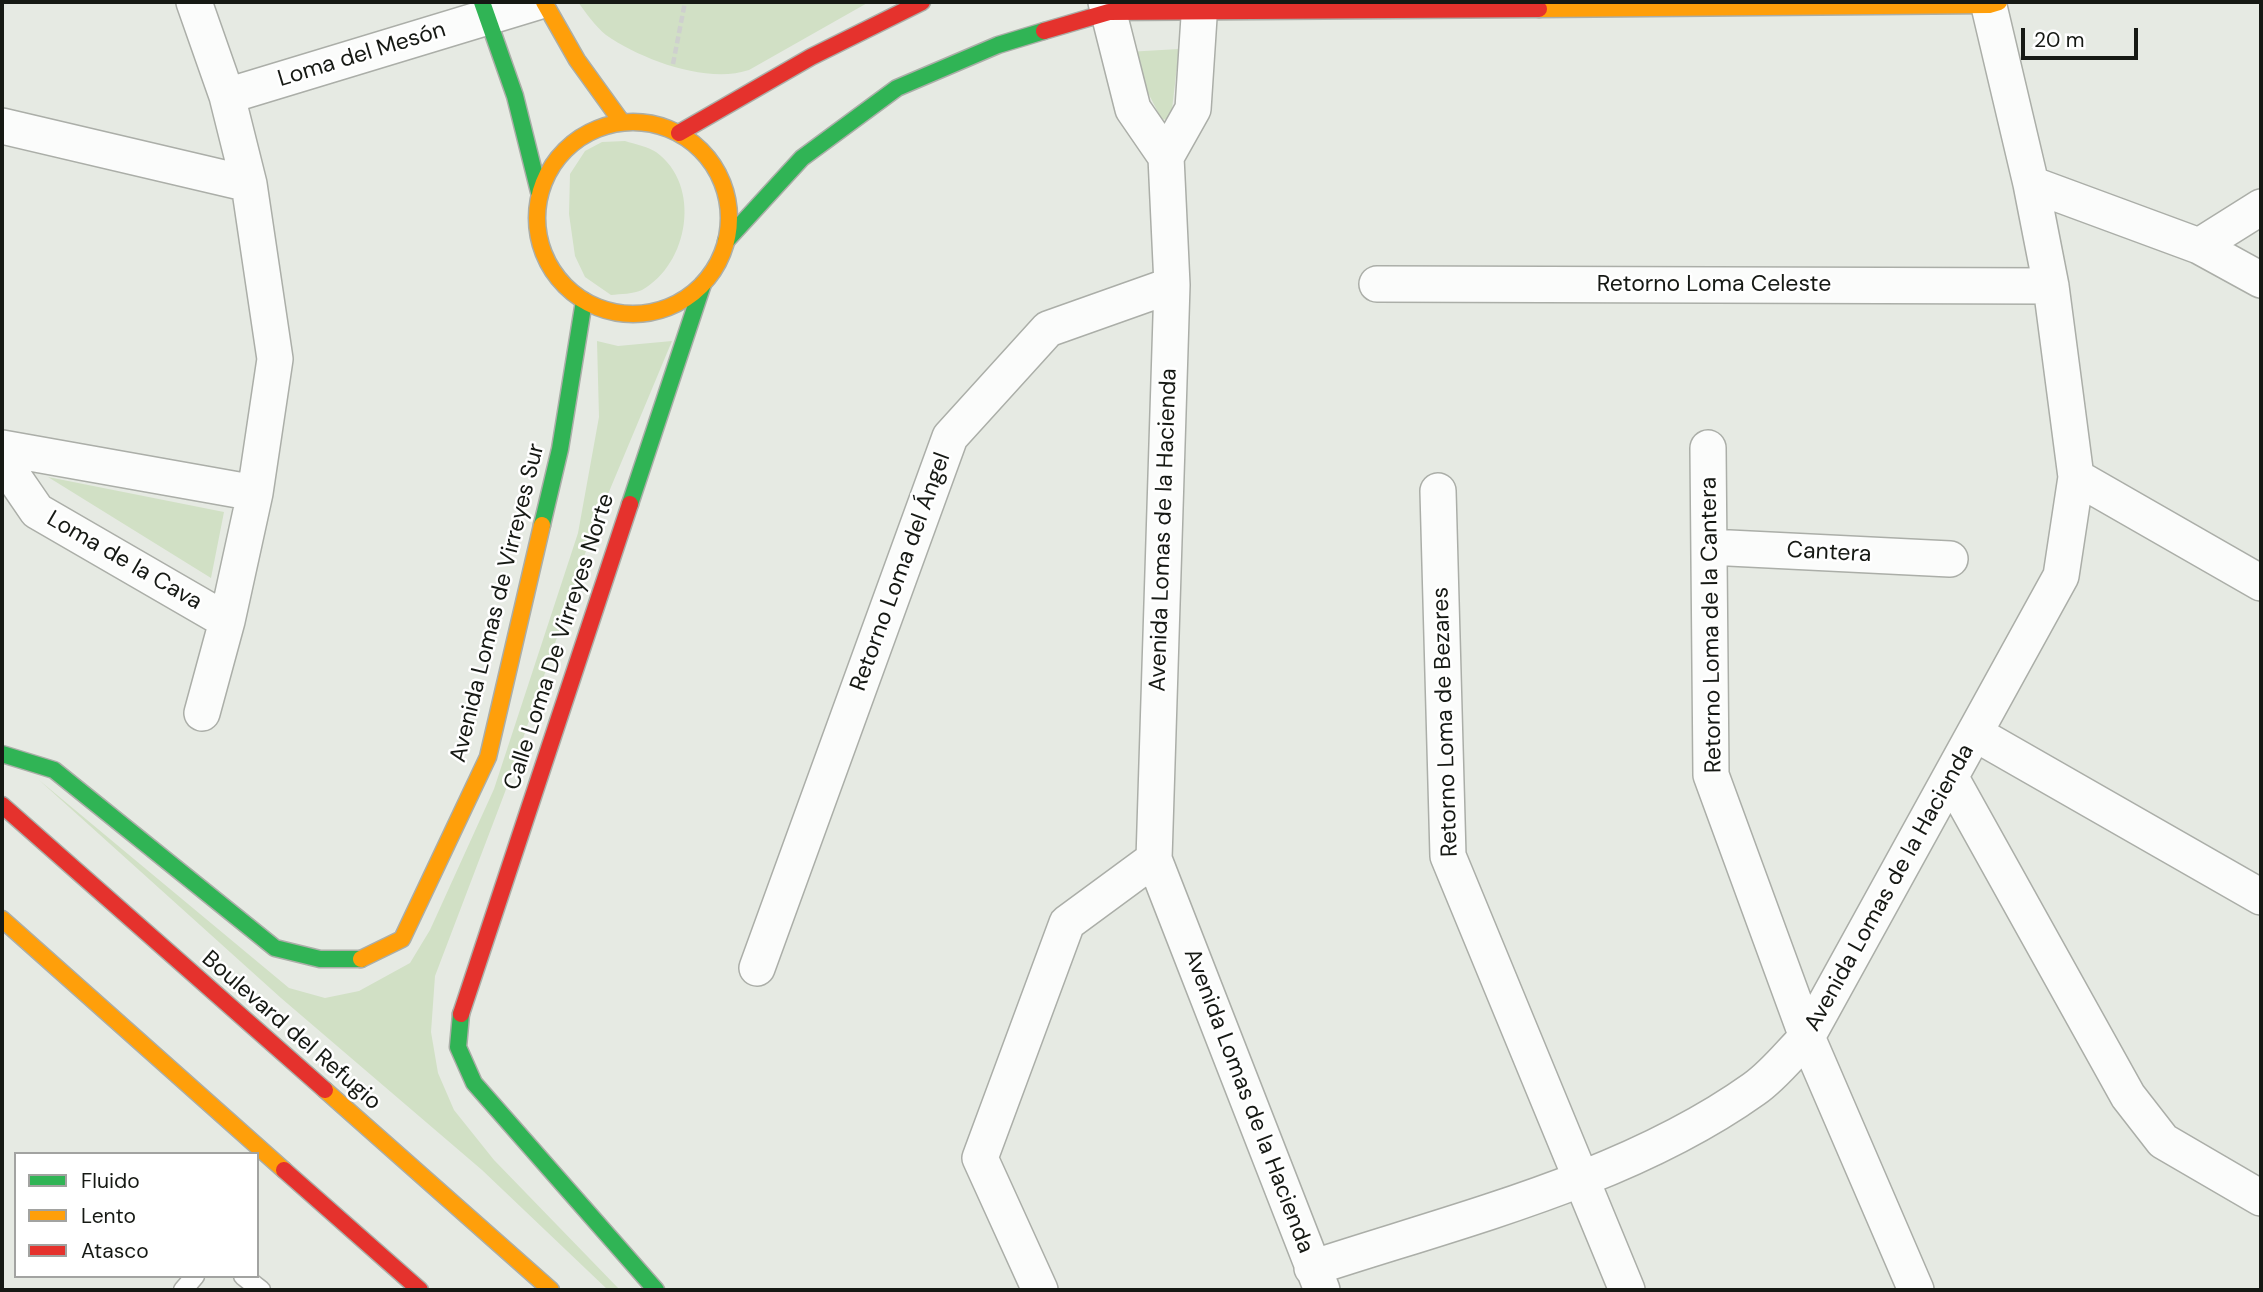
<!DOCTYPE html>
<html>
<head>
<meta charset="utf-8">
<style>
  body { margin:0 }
  #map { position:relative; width:2263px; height:1292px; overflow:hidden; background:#e6eae3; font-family:"DM Sans",sans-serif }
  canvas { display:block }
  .frame { position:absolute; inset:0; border:4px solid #161914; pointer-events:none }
  .legend { position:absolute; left:14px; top:1152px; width:245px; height:126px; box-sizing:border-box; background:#fff; border:2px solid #a2a3a1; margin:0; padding:9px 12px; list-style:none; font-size:21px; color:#161914 }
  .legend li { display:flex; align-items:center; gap:14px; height:35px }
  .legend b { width:35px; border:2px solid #a2a3a1 }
  .scale { position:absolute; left:2021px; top:28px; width:117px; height:32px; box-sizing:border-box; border:4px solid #161914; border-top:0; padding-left:9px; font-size:21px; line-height:24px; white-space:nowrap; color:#161914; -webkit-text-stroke:5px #fff; paint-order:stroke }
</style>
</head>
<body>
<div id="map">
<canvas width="2263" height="1292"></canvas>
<div class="frame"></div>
<ul class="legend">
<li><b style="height:9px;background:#30b455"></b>Fluido</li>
<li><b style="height:9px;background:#ff9f0a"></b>Lento</li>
<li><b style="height:9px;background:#e5322d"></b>Atasco</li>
</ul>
<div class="scale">20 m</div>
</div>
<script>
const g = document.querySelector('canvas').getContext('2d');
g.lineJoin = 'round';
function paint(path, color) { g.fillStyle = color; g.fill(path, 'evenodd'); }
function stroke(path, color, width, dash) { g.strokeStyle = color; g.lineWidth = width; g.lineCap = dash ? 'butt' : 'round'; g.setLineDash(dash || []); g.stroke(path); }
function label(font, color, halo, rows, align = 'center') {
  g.font = font + ' "DM Sans",sans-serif'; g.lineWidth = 5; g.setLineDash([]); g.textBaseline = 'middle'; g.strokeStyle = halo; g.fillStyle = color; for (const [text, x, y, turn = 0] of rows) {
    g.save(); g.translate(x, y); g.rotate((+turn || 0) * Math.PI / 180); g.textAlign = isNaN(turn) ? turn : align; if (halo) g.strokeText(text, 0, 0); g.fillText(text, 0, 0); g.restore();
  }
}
const green = new Path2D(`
  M578,2H869L749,70C707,84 642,60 606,35C595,26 586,13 578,2Z
  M1179,49L1171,118L1162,120L1127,52Z
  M625,141C635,144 648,147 656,152C702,185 689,264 642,290C634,294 620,294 611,295L585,277L575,256L569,214L570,174L585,151L602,142Z
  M597,341L618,346L672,341L593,530L505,792L435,976L431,1032L438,1073L454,1110L494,1160L620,1290H608L482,1170L281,998L39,780L289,988L325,998L359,991L410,963L430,930L494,789L578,533L599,417Z
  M48,477L224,512L211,578Z`);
const path = new Path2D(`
  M673,64L685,2`);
const lane = new Path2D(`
  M243,1276L261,1290
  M183,1290L195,1276`);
const street = new Path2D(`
  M194,2L227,96L249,184L275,359L255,493L227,621L202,713
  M1106,2L1133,109L1166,157
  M1200,2L1193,109L1166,157L1172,285L1154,859L1322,1290
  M227,96L537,2
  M2,126L249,184
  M2031,184L2199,246L2261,280
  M2199,246L2261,207
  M1377,284L2051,286
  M2,448L255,493
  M1708,448L1711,775L1807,1037L1916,1290
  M2,460L37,511L227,621
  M2076,477L2261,583
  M1438,491L1448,856L1627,1290
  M1709,547L1950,559
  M1976,734L2261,897
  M1951,778L2128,1096L2163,1141L2261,1198
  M757,968L950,437L1048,329L1172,285
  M1312,1268C1458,1220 1628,1179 1754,1089C1774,1075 1790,1054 1807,1037L2061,576L2076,477L2051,286L2031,184L1988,2
  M1040,1290L980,1158L1067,923L1154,859`);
const fast = new Path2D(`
  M482,2L515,96L539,192
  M726,241L802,158L897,88L998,45L1044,31
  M630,504L703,284
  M542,525L560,449L584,301
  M2,754L54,770L275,948L320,959H361
  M461,1014L458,1047L474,1083L656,1290`);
const slow = new Path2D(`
  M544,2L577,60L621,121
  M1539,9L1989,5L1999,2
  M537 218a96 96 0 1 1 192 0a96 96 0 1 1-192 0Z
  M2,919L284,1170
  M361,959L402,939L488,757L542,525
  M325,1090L551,1290`);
const jam = new Path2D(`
  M1044,31L1109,12L1539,9
  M679,133L811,57L922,2
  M2,805L325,1090
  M461,1014L630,504
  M284,1170L420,1290`);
const streetNames = [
  ["Loma del Mesón",362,55,-17],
  ["Retorno Loma Celeste",1714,285],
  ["Avenida Lomas de la Hacienda",1164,530,-88],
  ["Cantera",1829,553,3],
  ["Loma de la Cava",124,561,30],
  ["Retorno Loma del Ángel",901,572,-70],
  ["Avenida Lomas de Virreyes Sur",498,603,-76],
  ["Retorno Loma de la Cantera",1712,625,-91],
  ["Calle Loma De Virreyes Norte",560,642,-72],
  ["Retorno Loma de Bezares",1446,722,-92],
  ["Avenida Lomas de la Hacienda",1890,888,-61],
  ["Boulevard del Refugio",291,1031,41],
  ["Avenida Lomas de la Hacienda",1248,1101,69]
];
paint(green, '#d1e0c5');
stroke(lane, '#abaea8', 21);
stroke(street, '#abaea8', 38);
stroke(fast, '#abaea8', 19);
stroke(slow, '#abaea8', 19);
stroke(jam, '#abaea8', 19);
stroke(path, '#ced0ce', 4.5, [7, 3.5]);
stroke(lane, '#fbfcfb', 18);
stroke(street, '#fbfcfb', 35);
stroke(fast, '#30b455', 16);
stroke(slow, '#ff9f0a', 16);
stroke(jam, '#e5322d', 16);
label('23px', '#161914', '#fff', streetNames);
</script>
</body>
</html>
